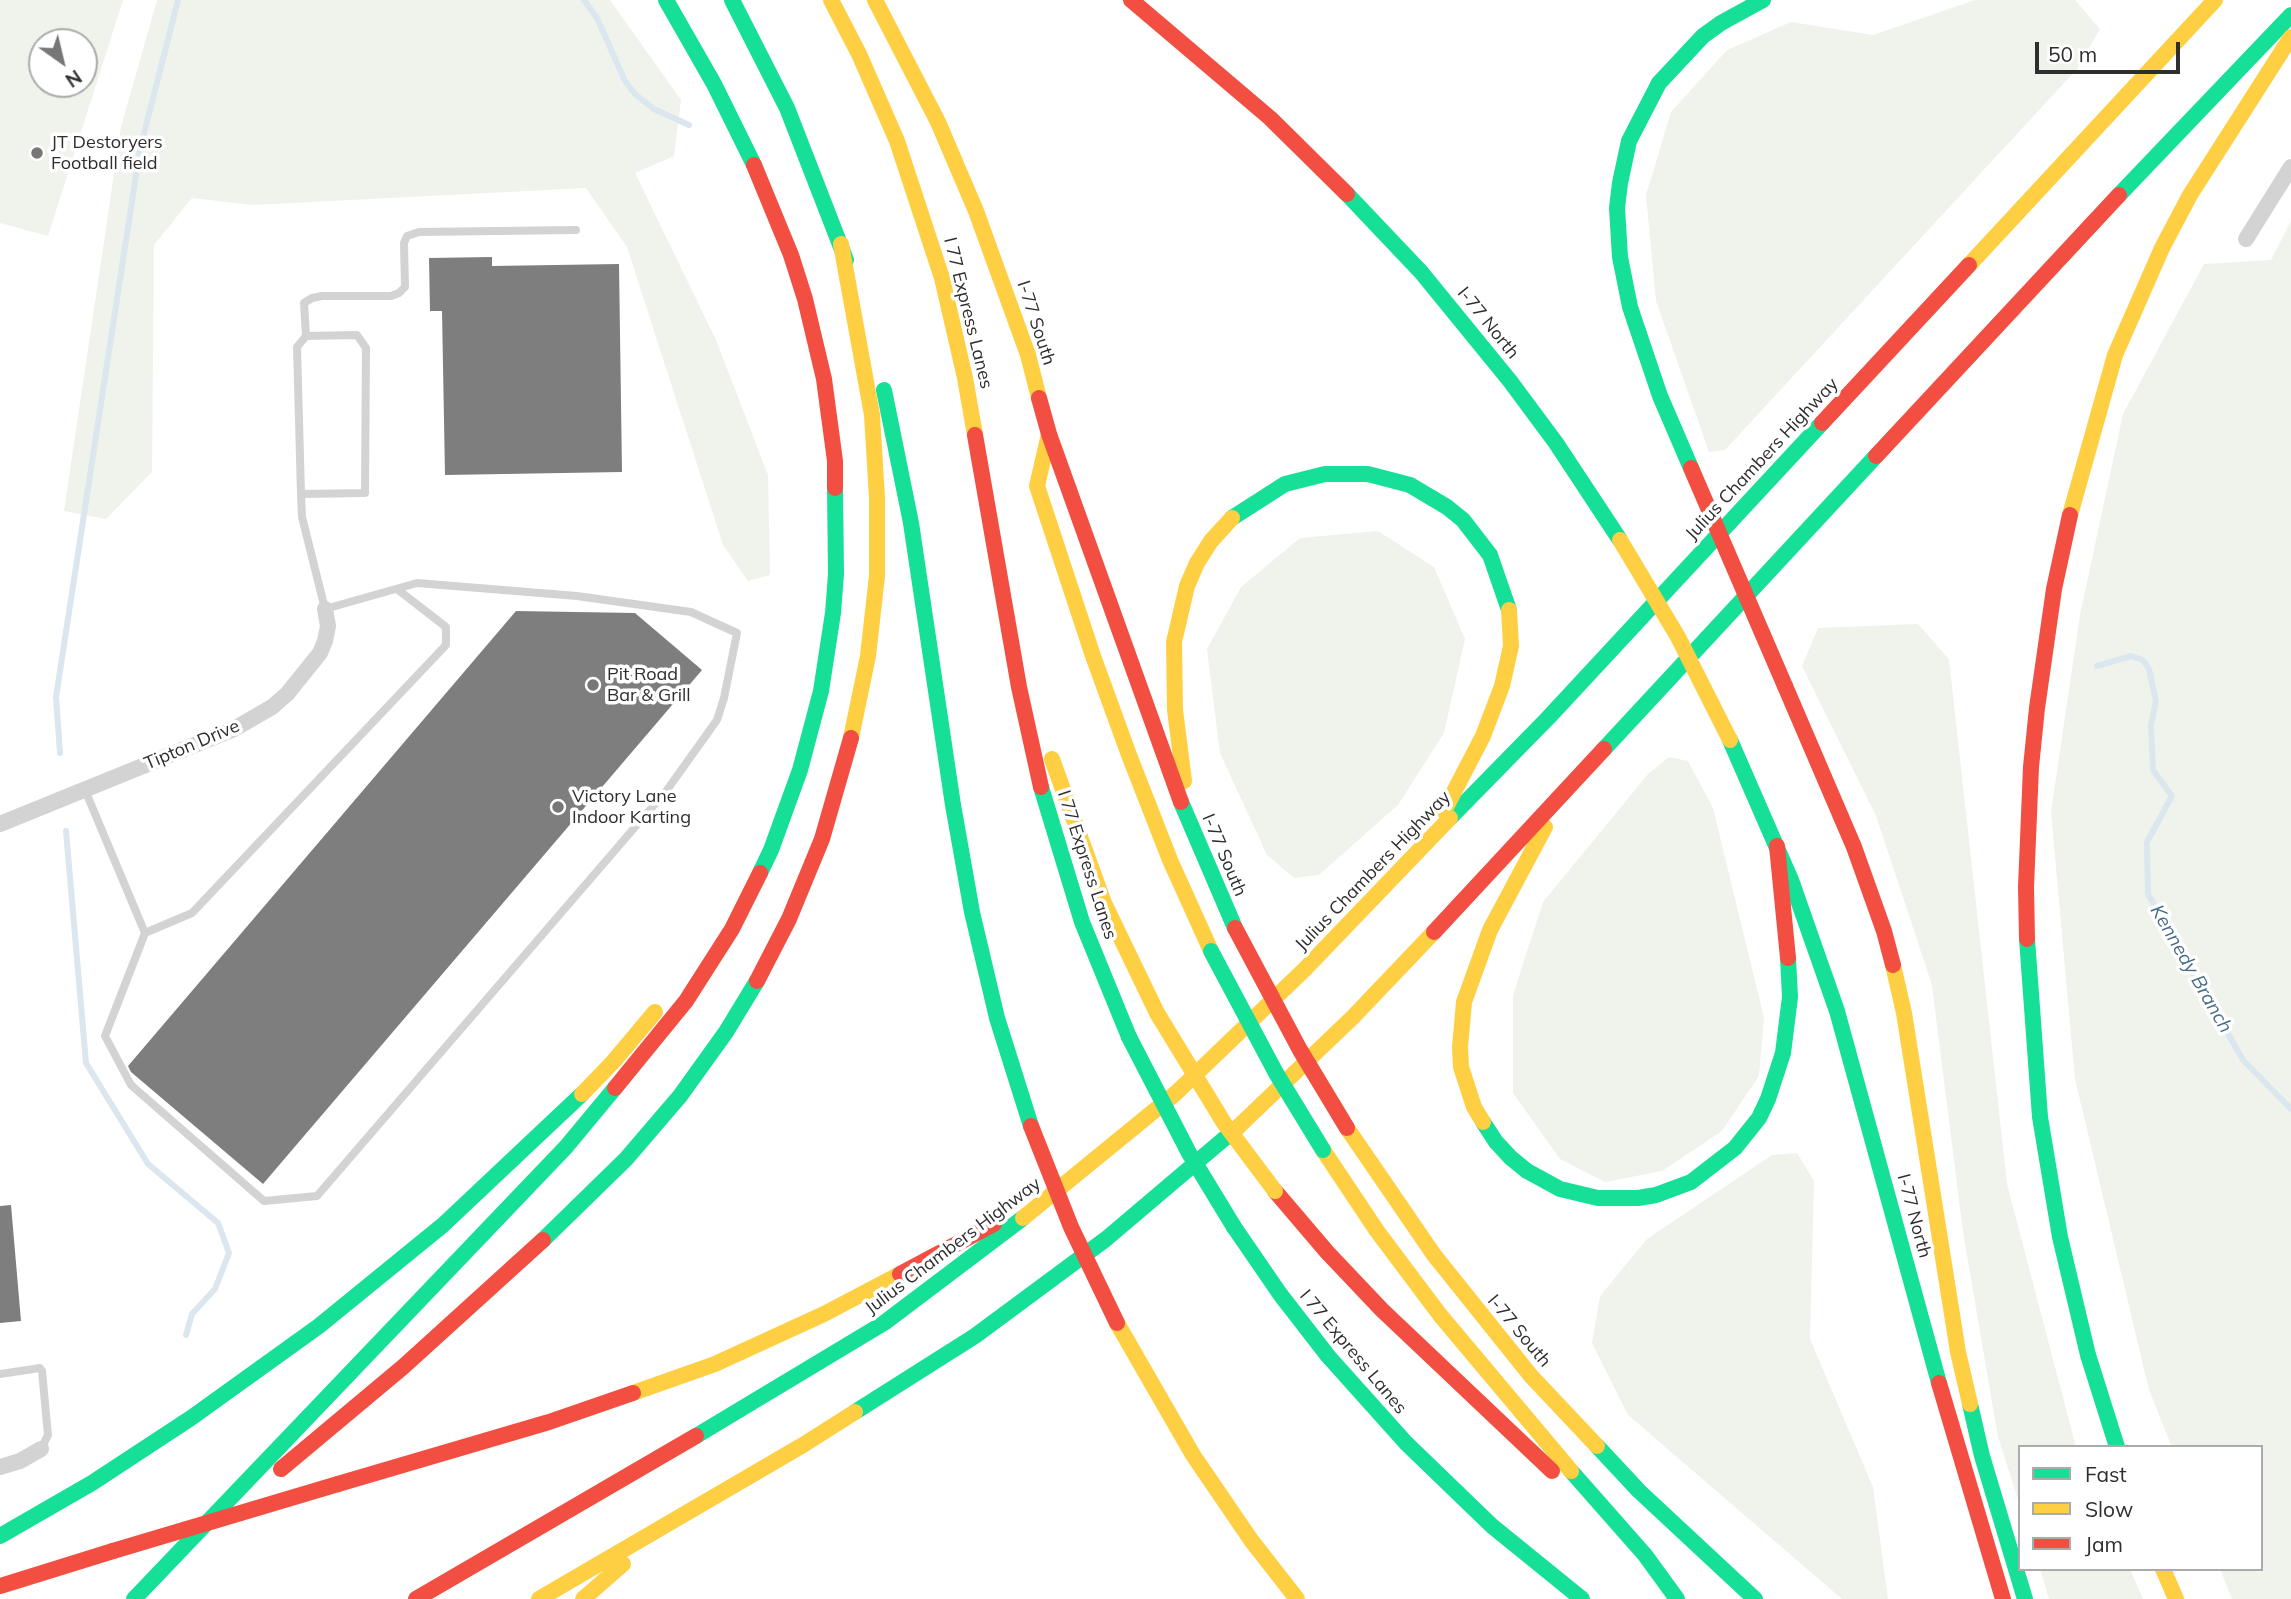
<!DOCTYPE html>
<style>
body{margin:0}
#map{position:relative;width:2291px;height:1599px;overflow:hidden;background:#fff;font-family:Mulish,sans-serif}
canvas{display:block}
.legend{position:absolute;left:2018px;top:1445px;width:245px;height:126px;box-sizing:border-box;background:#fff;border:2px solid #ababab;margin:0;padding:9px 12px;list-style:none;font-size:21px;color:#2e2e2e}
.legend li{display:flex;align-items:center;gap:14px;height:35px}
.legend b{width:35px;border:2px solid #ababab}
.north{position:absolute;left:28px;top:28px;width:70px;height:70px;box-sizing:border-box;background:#fff;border:2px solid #ababab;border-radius:50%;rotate:146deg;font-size:19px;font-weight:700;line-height:28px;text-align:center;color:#2e2e2e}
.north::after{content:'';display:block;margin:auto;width:24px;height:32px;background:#777;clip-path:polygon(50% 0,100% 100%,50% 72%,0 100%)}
.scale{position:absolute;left:2035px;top:42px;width:145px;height:32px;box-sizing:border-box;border:4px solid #2e2e2e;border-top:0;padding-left:9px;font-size:21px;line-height:24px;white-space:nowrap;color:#2e2e2e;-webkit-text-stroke:5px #fff;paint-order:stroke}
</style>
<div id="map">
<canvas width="2291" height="1599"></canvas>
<ul class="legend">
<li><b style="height:9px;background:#16e098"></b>Fast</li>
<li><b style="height:9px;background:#ffcf43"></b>Slow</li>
<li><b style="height:9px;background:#f24e42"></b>Jam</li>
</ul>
<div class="north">N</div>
<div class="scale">50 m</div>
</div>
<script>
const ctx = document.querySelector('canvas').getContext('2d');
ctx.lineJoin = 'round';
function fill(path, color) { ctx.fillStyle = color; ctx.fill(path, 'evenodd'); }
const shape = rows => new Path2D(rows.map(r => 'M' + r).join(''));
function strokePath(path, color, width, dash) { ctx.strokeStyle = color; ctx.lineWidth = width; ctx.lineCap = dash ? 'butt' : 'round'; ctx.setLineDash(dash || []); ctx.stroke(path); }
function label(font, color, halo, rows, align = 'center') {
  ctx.font = font + ' Mulish,sans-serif'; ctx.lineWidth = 7; ctx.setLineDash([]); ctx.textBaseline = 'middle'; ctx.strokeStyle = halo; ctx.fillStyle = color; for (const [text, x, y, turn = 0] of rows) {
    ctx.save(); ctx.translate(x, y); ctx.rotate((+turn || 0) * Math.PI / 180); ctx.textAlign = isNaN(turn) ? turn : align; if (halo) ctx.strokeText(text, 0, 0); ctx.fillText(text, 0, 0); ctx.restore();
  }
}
fill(shape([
 [0,0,123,0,48,236,0,223],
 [42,42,84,42,84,84,42,84],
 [157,0,610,0,681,100,674,156,635,173,716,340,768,475,770,575,748,581,723,545,627,247,586,188,253,205,192,198,154,245,152,472,106,519,64,511,121,127],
 [1975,0,2075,0,2100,29,2077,69,1725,450,1709,452,1656,301,1646,195,1671,112,1727,50,1791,22,1873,35],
 [2291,221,2291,1599,2232,1599,2220,1569,2261,1569,2261,1447,2172,1447,2149,1390,2075,1079,2051,812,2080,615,2123,414,2204,264,2271,260],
 [1378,531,1434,567,1465,639,1444,733,1398,805,1319,875,1294,878,1267,855,1220,753,1207,649,1241,587,1300,538],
 [1918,624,1949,659,2007,1184,2076,1447,2020,1447,2020,1506,1998,1437,1963,1232,1932,985,1876,816,1802,666,1818,628],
 [1669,757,1688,761,1713,808,1764,1018,1759,1076,1722,1131,1662,1171,1605,1182,1560,1159,1513,1093,1513,995,1543,902,1648,774],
 [1797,1153,1814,1181,1810,1339,1873,1487,1888,1599,1842,1599,1628,1415,1592,1343,1600,1296,1647,1239,1772,1155],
 [2040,1569,2130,1569,2143,1599,2049,1599]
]), '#f0f3ec');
strokePath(shape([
 [584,0,597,18,625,81,636,95,654,109,689,125],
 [2097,666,2131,656,2143,660,2149,669,2156,701,2151,725,2153,770,2172,796,2147,842,2148,894,2243,1060,2291,1109],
 [60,753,56,697,140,149,178,0],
 [66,831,86,1063,148,1164,218,1223,229,1253,215,1289,192,1314,186,1335]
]), '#dbe6ee', 6);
fill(shape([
 [492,257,492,266,619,264,622,472,445,475,442,311,430,311,429,258],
 [516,611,635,613,702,670,263,1184,131,1072,128,1066],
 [11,1205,21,1321,0,1323,0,1206]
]), '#7e7e7e');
strokePath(shape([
 [306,336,304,303,312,298,322,296,391,296,399,293,405,287,404,243,407,236,419,232,576,230],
 [85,790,145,933,105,1036,131,1085,264,1201,317,1196,667,790,717,720,724,698,737,633,691,612,577,596,417,583,325,609,302,517,301,494,297,347,306,336,357,335,366,348,365,493,301,494],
 [145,933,192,913,446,645,446,627,397,589],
 [0,1374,40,1368,42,1371,48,1435,41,1449]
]), '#d3d3d3', 8);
strokePath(shape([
 [2246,239,2291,167],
 [0,824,234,729,272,707,287,694,320,653,325,641,328,626,325,609],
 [0,1467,20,1461,41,1449]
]), '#d3d3d3', 16);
strokePath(shape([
 [666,0,714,84,754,165],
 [732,0,787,108,846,260],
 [1347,194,1421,272,1510,381,1556,443,1620,540],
 [2119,195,2291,15],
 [884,390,911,523,953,805,972,912,997,1018,1031,1126],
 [1691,468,1660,396,1630,307,1620,257,1617,208,1620,183,1629,141,1659,83,1703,36,1721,23,1763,0],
 [1232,518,1285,484,1325,474,1368,474,1410,485,1447,507,1463,520,1490,555,1509,610],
 [1730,740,1791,880,1837,1011,1939,1383],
 [1604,749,1876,456],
 [1041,787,1082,922,1129,1037],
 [1181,802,1235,928],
 [1450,818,1548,718,1822,423],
 [760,873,771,850,800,770,821,691,833,613,836,574,835,488],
 [2027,939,2040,1117,2060,1237,2088,1355,2117,1447],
 [1483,1122,1496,1142,1511,1158,1527,1171,1560,1189,1598,1198,1638,1198,1656,1195,1691,1182,1735,1148,1759,1118,1768,1099,1783,1053,1790,997,1788,958],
 [1234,1227,1280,1294,1328,1356,1406,1443,1492,1526,1582,1599],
 [543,1240,626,1159,680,1096,726,1032,757,981],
 [1970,1404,1982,1456,2025,1599],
 [855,1412,975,1336,1106,1239,1238,1127],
 [696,1436,884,1323,1023,1218],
 [1597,1446,1639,1491,1755,1599],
 [1571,1471,1645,1555,1677,1599],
 [0,1536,92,1483,191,1418,319,1326,443,1225,582,1094],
 [134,1599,566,1147,615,1088]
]), '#16e098', 16);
strokePath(shape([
 [831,0,859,54,897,141,942,278,965,378,975,435],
 [875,0,938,122,976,211,1028,355,1039,398],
 [841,244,872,415,877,498,877,576,868,656,851,738],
 [1969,265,2215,0],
 [1049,434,1037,486,1093,656,1129,755,1170,860,1211,951],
 [2070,515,2115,355,2162,248,2190,195,2291,37],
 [1052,759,1104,903,1157,1013],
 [1184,781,1175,710,1174,642,1187,586,1197,563,1211,541,1232,518],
 [1444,811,1483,736,1502,686,1511,646,1509,610],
 [1893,965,1904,1013,1958,1352,1970,1404],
 [582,1094,613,1062,655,1012],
 [1483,1122,1474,1107,1461,1067,1460,1047,1464,1002,1490,930,1545,827],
 [1238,1127,1353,1017,1434,932],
 [1347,1128,1434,1255,1531,1376,1597,1446],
 [1323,1150,1377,1231,1440,1315,1571,1471],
 [1023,1218,1176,1093,1305,969,1450,818],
 [1117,1323,1193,1455,1251,1540,1297,1599],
 [633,1393,715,1364,824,1314,900,1274],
 [2163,1569,2176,1599],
 [539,1599,803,1445,855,1412],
 [583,1599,623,1564]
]), '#ffcf43', 16);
strokePath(shape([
 [1131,0,1270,118,1347,194],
 [754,165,791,255,805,299,824,379,835,461,835,488],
 [1039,398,1049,434,1181,802],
 [1822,423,1969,265],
 [975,435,1019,687,1041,787],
 [1876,456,2119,195],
 [1785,686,1854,847,1884,931,1893,965],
 [1777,846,1788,958],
 [1434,932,1604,749],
 [2027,939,2026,887,2031,767,2037,708,2054,589,2070,515],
 [757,981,789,919,822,839,851,738],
 [615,1088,686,1001,732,929,760,873],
 [1275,1191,1327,1252,1382,1310,1552,1471],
 [900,1274,994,1224],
 [1939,1383,2003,1599],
 [281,1469,403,1367,543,1240],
 [338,1484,549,1422,633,1393],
 [0,1586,113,1551],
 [416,1599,696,1436]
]), '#f24e42', 16);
strokePath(shape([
 [1211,951,1276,1073,1323,1150],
 [1129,1037,1189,1153,1234,1227]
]), '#16e098', 16);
strokePath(shape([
 [1620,540,1678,637,1730,740],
 [1157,1013,1224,1123,1275,1191]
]), '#ffcf43', 16);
strokePath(shape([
 [1691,468,1785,686],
 [1235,928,1300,1050,1347,1128],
 [1031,1126,1071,1227,1117,1323],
 [113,1551,338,1484]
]), '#f24e42', 16);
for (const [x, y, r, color] of [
 [37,153,7,"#777"],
 [593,685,7,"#777"],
 [558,807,7,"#777"]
]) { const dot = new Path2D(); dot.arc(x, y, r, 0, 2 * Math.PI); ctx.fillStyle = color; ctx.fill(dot); strokePath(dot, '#fff', 2.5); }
label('18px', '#2e2e2e', '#fff', [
 ["JT Destoryers",51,143],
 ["Football field",51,164],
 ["Pit Road",607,675],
 ["Bar & Grill",607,696],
 ["Victory Lane",572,797],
 ["Indoor Karting",572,818]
], 'left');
label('18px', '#2e2e2e', '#fff', [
 ["I 77 Express Lanes",968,313,76],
 ["I-77 South",1036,323,72],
 ["I-77 North",1488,323,51],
 ["Julius Chambers Highway",1762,459,-47],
 ["Tipton Drive",192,745,-23],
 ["I-77 South",1224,855,67],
 ["I 77 Express Lanes",1087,865,72],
 ["Julius Chambers Highway",1373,871,-46],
 ["I-77 North",1914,1216,75],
 ["Julius Chambers Highway",953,1246,-37],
 ["I-77 South",1519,1331,50],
 ["I 77 Express Lanes",1353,1352,50]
]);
label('italic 19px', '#456c87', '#fff', [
 ["Kennedy Branch",2191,969,60]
]);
</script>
